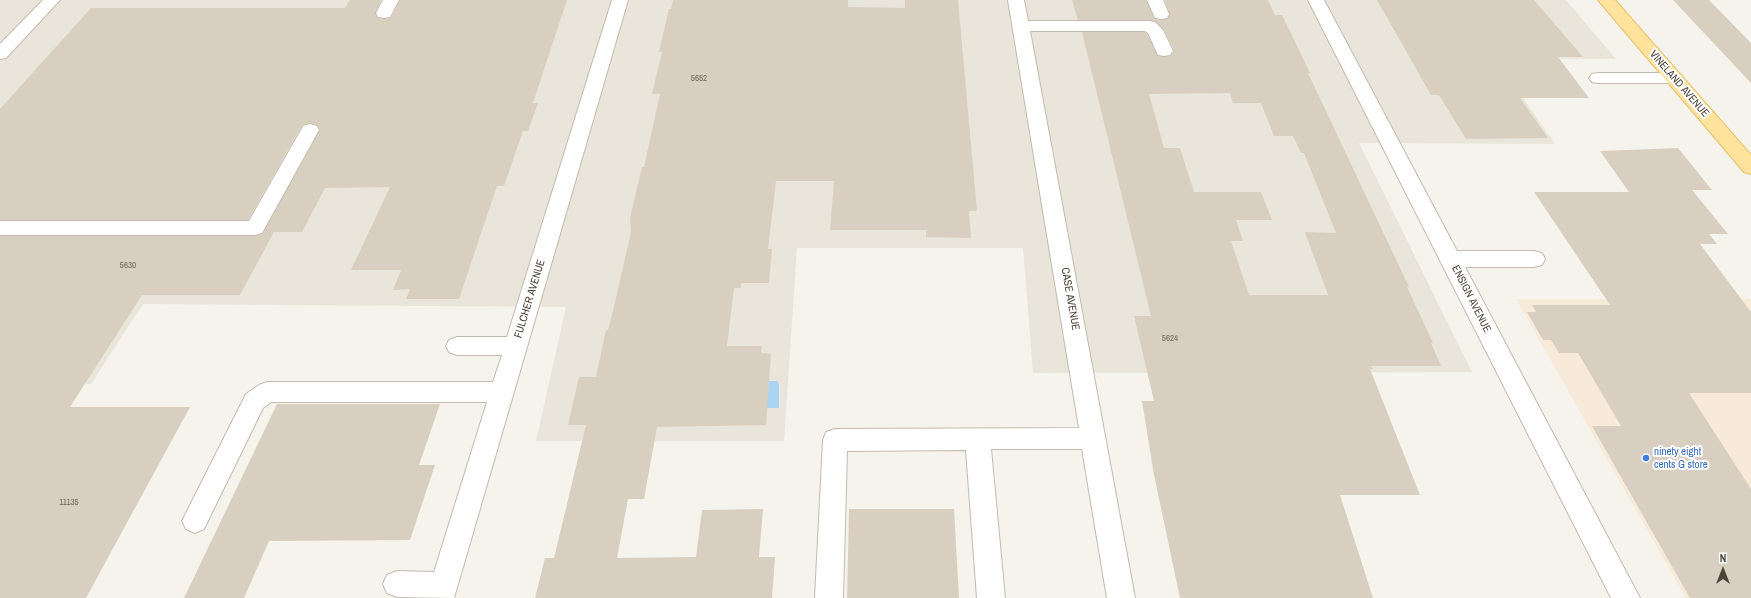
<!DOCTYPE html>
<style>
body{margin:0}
#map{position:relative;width:1751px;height:598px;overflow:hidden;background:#f6f3ec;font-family:"Archivo Narrow",sans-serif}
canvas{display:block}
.north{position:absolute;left:1703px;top:550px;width:40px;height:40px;-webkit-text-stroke:3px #fff;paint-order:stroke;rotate:0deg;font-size:11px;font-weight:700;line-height:16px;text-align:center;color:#4b4439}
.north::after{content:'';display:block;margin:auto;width:14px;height:18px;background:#4b4439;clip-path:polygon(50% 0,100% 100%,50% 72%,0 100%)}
</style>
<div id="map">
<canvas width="1751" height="598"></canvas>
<div class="north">N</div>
</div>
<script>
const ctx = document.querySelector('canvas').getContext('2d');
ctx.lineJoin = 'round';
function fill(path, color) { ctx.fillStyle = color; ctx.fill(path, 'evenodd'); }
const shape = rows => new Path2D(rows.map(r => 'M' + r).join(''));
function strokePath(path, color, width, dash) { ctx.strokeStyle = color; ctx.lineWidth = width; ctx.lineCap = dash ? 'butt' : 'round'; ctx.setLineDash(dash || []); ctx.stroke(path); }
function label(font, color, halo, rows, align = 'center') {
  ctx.font = font + ' "Archivo Narrow",sans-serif'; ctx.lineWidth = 4; ctx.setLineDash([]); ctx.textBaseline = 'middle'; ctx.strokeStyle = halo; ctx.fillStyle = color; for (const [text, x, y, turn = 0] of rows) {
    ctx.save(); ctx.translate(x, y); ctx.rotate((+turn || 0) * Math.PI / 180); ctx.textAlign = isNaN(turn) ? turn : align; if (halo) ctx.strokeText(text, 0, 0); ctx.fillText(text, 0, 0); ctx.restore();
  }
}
fill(shape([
 [0,0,1566,0,1616,59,1495,58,1555,144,1359,143,1472,372,1033,373,1023,248,797,248,784,441,536,441,566,307,143,304,91,384,0,384]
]), '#eae5da');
fill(shape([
 [1516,299,1751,299,1751,598,1686,598]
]), '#f7ead8');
fill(shape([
 [721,381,777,381,779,384,779,408,753,408]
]), '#a9d4f2');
fill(shape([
 [350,0,381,0,375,14,378,18,384,19,391,18,400,0,567,0,533,103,538,103,528,131,523,131,504,186,497,186,459,299,406,299,410,289,393,290,401,270,351,270,390,187,325,188,302,232,274,232,240,295,142,295,70,407,190,407,86,598,0,598,0,236,255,236,262,234,320,129,317,125,310,123,302,125,248,220,0,220,0,109,91,8,345,8],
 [673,0,848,0,848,7,905,8,905,0,958,0,977,211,969,211,971,238,926,237,926,230,830,230,834,181,776,181,768,249,772,249,769,283,741,283,741,288,734,288,727,346,762,346,761,353,771,354,766,425,657,427,644,499,628,499,617,558,696,557,702,510,763,509,759,557,775,557,772,598,535,598,545,558,554,558,586,425,568,425,579,377,596,377,606,330,608,330,613,311,631,232,630,218,642,167,644,167,660,94,652,94,662,52,659,52,669,9,671,9],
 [1072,0,1146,0,1154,19,1161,20,1167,19,1170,15,1165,0,1268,0,1275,15,1282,15,1310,73,1308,73,1409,287,1407,287,1433,343,1431,343,1441,366,1371,366,1373,369,1370,369,1420,495,1340,495,1373,598,1180,598,1154,475,1142,401,1154,401,1134,316,1151,316,1082,32,1145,32,1147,34,1158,56,1170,56,1174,50,1164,29,1155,21,1078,20],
 [1230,93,1233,103,1261,103,1274,136,1293,136,1301,153,1304,153,1336,233,1305,232,1328,295,1249,295,1231,241,1243,241,1236,220,1272,220,1261,192,1194,192,1180,148,1164,148,1149,94],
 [1377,0,1534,0,1583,57,1558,57,1589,98,1520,98,1548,138,1466,139,1439,95,1431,95],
 [1673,0,1709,0,1751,43,1751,83],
 [1678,148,1712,190,1692,190,1728,234,1709,234,1717,244,1700,244,1751,312,1751,393,1689,393,1751,489,1751,598,1690,598,1592,426,1621,426,1578,353,1559,353,1551,340,1543,340,1527,312,1536,312,1532,305,1610,305,1534,192,1629,192,1600,151],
 [277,404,440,404,419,465,435,465,410,540,269,541,244,598,184,598],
 [849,509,954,509,959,598,847,598]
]), '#d8cfc1');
const minor = shape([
 [43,0,60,0,6,58,0,59,0,44,43,0],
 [383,0,399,0,390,17,384,18,378,17,376,13,383,0],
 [612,0,628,0,454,598,397,597,387,593,383,584,387,575,397,571,434,572,487,402,271,402,263,408,204,529,195,533,186,529,182,521,246,394,259,385,267,382,493,382,502,355,457,355,449,352,446,346,449,340,457,337,507,337,612,0],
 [1008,0,1024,0,1028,21,1149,21,1155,22,1163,30,1173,51,1170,55,1164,56,1158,55,1148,33,1145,31,1030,31,1135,598,1107,598,1082,449,991,449,1005,598,977,598,966,450,847,451,843,598,815,598,823,440,826,432,835,429,1079,428,1008,0],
 [1147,0,1163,0,1169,14,1167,18,1161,19,1155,18,1147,0],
 [1308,0,1324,0,1457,251,1534,251,1542,253,1545,259,1542,265,1534,267,1465,267,1640,598,1611,598,1308,0],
 [1598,73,1674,73,1680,74,1683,78,1680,82,1674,83,1598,83,1592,82,1589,78,1592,74,1598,73],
 [310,124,317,126,319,130,262,233,255,235,0,235,0,221,249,221,301,130,303,126,310,124]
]);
const major = shape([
 [1598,0,1615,0,1751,155,1751,174,1744,172,1598,0]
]);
strokePath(minor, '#c2bbae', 2);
strokePath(major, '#e6c16a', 2);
fill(minor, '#fff');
fill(major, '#ffe39c');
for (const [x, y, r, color] of [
 [1646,458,4,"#3f7fe0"]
]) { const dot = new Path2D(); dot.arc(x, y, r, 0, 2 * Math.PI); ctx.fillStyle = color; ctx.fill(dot); strokePath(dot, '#fff', 1.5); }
label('9px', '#6e675b', null, [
 ["5652",699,79],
 ["5630",128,266],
 ["5624",1170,339],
 ["11135",69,503]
]);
label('11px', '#4b4439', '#fff', [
 ["VINELAND AVENUE",1679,84,49],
 ["FULCHER AVENUE",530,299,-73],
 ["CASE AVENUE",1070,299,80],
 ["ENSIGN AVENUE",1471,299,63]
]);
label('11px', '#366cbe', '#fff', [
 ["ninety eight",1654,452],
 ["cents G store",1654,465]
], 'left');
</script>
